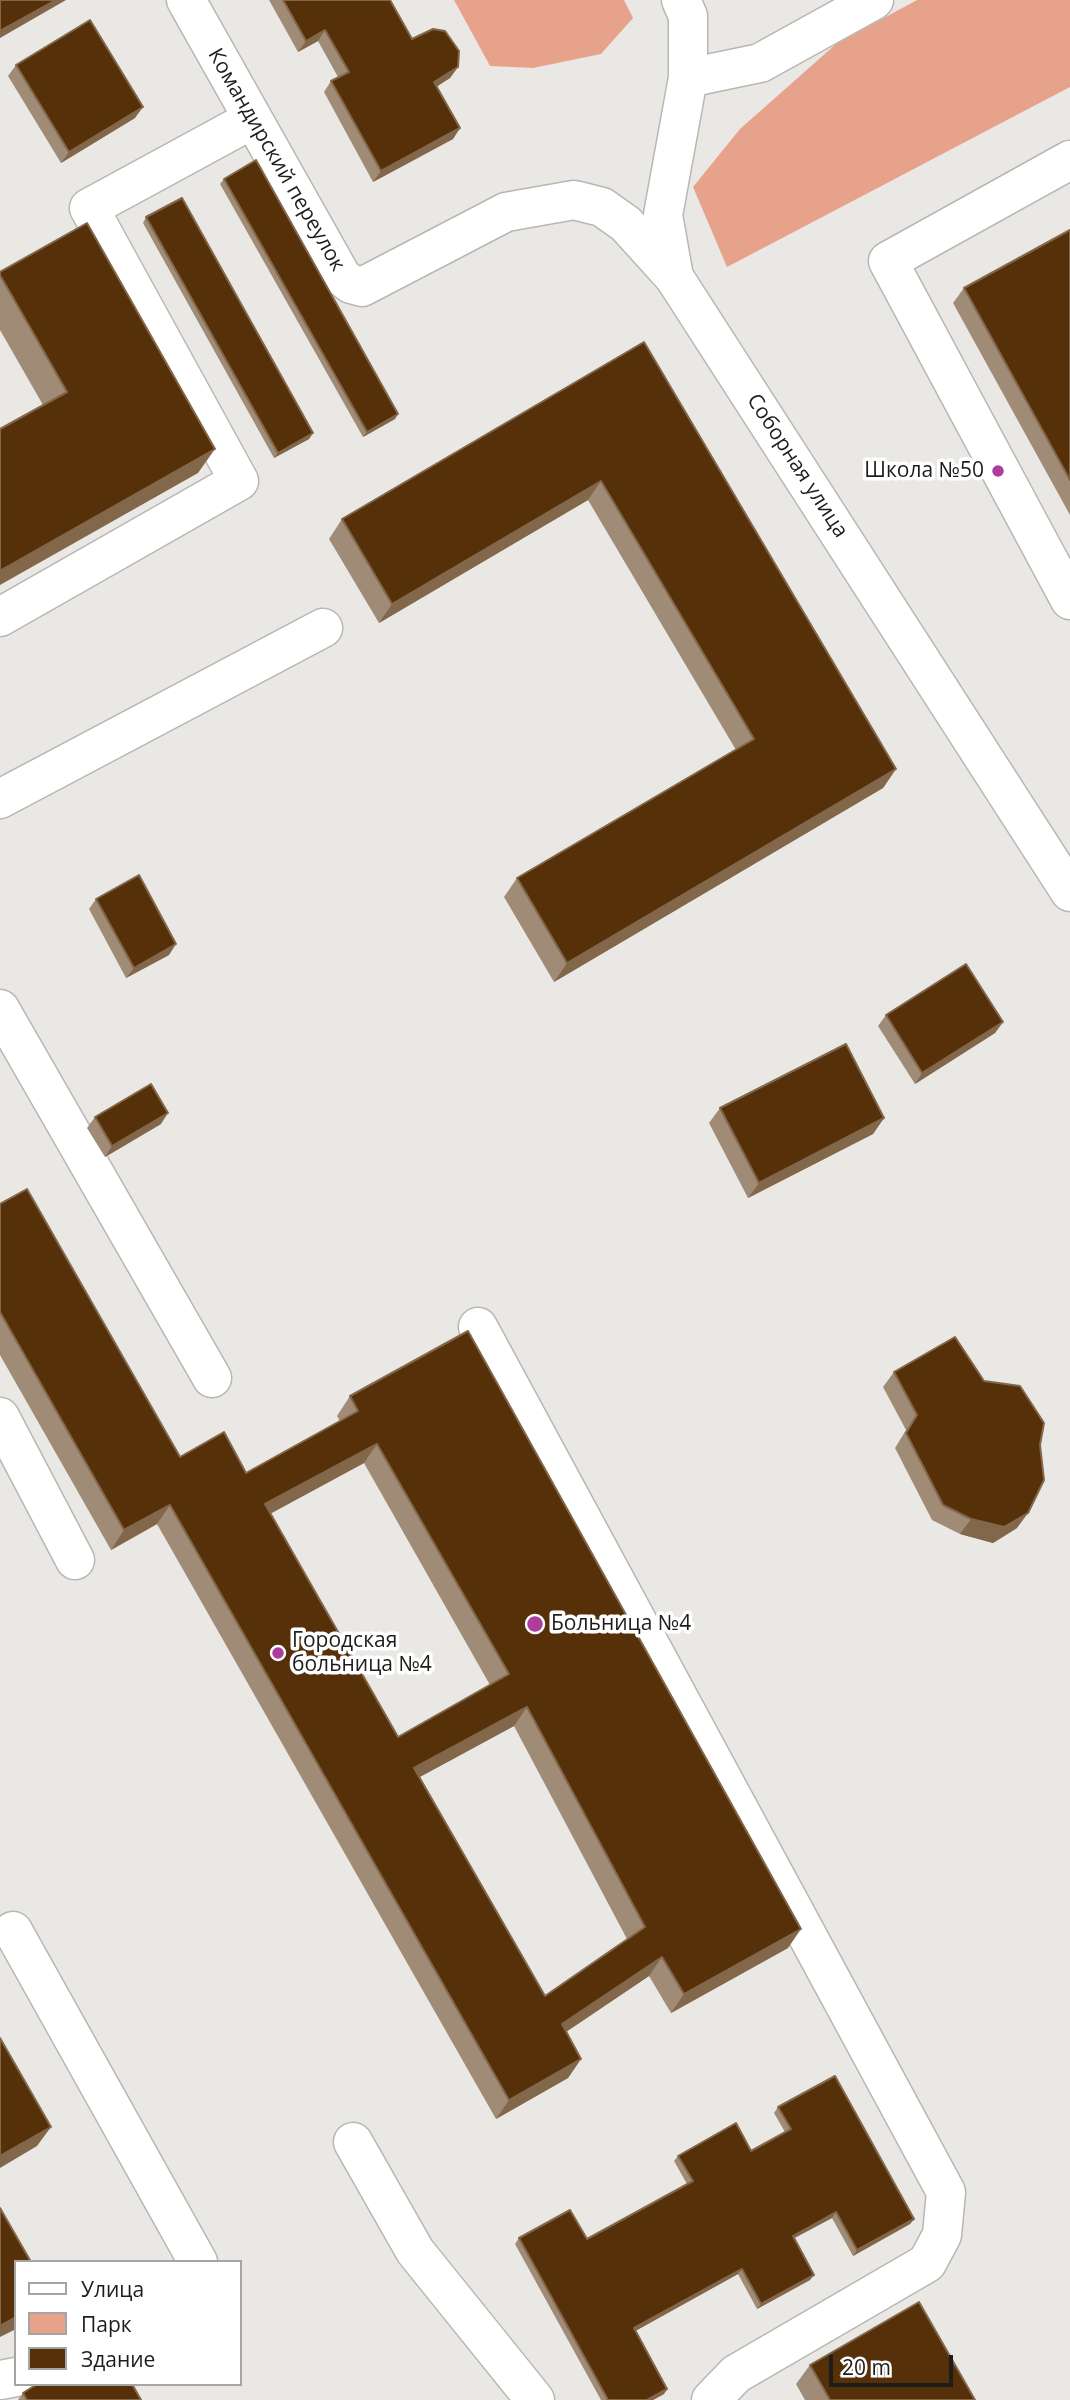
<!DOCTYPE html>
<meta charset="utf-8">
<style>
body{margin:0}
#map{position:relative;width:1070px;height:2400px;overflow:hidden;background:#eae8e4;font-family:"Open Sans",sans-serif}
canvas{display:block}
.legend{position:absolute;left:14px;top:2260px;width:228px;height:126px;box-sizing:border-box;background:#fff;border:2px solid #a5a5a4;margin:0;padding:9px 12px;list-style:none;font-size:21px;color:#1e1d1b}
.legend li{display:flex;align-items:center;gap:14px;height:35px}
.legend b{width:35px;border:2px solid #a5a5a4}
.scale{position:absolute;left:829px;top:2355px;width:124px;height:32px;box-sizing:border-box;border:4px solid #1e1d1b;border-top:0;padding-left:9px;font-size:21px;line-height:24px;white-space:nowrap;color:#1e1d1b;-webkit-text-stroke:5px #fff;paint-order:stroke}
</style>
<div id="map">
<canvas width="1070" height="2400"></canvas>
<ul class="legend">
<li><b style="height:9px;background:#fff"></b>Улица</li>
<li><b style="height:19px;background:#e7a28c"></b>Парк</li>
<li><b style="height:19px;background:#563009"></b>Здание</li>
</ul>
<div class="scale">20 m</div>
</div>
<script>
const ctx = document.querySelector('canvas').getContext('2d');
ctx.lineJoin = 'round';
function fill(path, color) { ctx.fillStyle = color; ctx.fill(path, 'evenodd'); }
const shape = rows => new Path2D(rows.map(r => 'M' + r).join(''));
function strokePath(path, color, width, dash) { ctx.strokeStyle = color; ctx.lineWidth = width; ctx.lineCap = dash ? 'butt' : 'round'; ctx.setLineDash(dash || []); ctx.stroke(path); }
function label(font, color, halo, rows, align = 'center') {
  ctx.font = font + ' "Open Sans",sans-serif'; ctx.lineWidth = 7; ctx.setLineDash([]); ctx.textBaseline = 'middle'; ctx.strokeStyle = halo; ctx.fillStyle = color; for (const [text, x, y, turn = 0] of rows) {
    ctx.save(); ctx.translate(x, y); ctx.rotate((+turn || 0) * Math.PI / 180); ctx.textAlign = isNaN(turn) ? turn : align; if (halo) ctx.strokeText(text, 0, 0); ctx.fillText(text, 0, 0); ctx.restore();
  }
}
fill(shape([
 [454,0,624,0,633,18,601,54,533,68,490,66],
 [917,0,1070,0,1070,87,727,267,693,187,740,129,836,44]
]), '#e7a28c');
const minor = shape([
 [186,0,342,277,351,284,362,287,506,212,574,200,602,207,626,224,674,277],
 [681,0,688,16,688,78,663,215,674,277,1070,892],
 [688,78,760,63,874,0],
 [1070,160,888,261,1070,600],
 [0,617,239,481,89,208,251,120],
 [0,799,323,628],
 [0,1009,212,1378],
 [478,1327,946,2192,942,2235,927,2263,736,2374,711,2400],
 [0,1417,75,1560],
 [13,1931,198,2262],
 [353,2142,415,2251,535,2400],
 [0,2380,16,2377]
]);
strokePath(minor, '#b9b7b3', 41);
strokePath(minor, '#fff', 38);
fill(shape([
 [269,0,390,0,412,39,458,67,450,78,437,86,460,128,453,139,373,182,324,92,331,81,338,77,318,41,298,52],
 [16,65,135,118,61,163,8,76],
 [224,179,395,419,363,437,220,184],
 [146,217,313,433,309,439,274,458,143,223],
 [1070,230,1070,515,953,303,964,288],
 [0,272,198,473,43,405,0,330],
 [644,342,896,769,883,788,554,982,504,897,517,878,736,750,588,500,379,623,329,539,342,519],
 [96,899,169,955,126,978,89,909],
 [886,1015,1003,1022,995,1033,915,1084,878,1026],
 [720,1108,884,1118,873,1134,748,1198,709,1123],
 [95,1117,161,1124,105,1157,87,1128],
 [0,1204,180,1457,246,1473,340,1421,337,1416,350,1396,788,1948,671,2013,649,1976,566,2032,581,2059,568,2078,496,2119,157,1524,111,1550,0,1355],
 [364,1463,490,1685,398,1737,270,1514],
 [514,1726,627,1939,545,1996,420,1777],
 [894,1372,1017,1528,993,1543,960,1534,932,1520,895,1448,906,1430,883,1387],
 [778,2107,914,2219,910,2224,853,2256,832,2218,794,2238,810,2280,757,2309,738,2274,635,2331,667,2389,664,2394,653,2400,601,2400,515,2244,519,2238,587,2239,687,2184,674,2161,678,2156,751,2151,785,2132,774,2113],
 [810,2365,975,2400,805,2400,796,2384],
 [23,2393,141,2400,18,2400]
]), '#a08c76');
fill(shape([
 [56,0,66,0,0,38,0,31],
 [325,30,318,41,298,52,306,41],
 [458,67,450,78,427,93,434,82],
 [143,107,135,118,61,163,69,152],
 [460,128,453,139,373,182,381,171],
 [398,414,395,419,363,437,367,432],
 [313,433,309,439,274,458,278,453],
 [215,449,198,473,0,585,0,571],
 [601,481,588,500,379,623,392,604],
 [896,769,883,788,554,982,567,963],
 [176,944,169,955,126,978,134,968],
 [1003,1022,995,1033,915,1084,922,1073],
 [168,1113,161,1124,105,1157,112,1146],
 [884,1118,873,1134,748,1198,759,1183],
 [377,1444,364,1463,251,1524,265,1504],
 [170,1505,157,1524,111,1550,124,1530],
 [1028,1513,1017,1528,993,1543,960,1534,971,1519],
 [527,1707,514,1726,401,1787,414,1768],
 [801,1929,788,1948,671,2013,684,1994],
 [662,1957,649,1976,548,2044,562,2024],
 [581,2059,568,2078,496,2119,509,2100],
 [51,2127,37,2146,0,2168,0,2156],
 [836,2212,832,2218,789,2241,793,2236],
 [914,2219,910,2224,853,2256,857,2250],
 [742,2269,738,2274,630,2334,634,2328],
 [814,2275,810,2280,757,2309,761,2304],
 [16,2317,16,2329,0,2337,0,2326],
 [667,2389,664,2394,653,2400,647,2400]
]), '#82674b');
const building = shape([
 [0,0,56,0,0,31,0,0],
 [283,0,390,0,412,39,433,29,445,31,459,51,458,67,434,82,460,128,381,171,331,81,349,72,325,30,306,41,283,0],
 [90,20,143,107,69,152,16,65,90,20],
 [256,160,398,414,367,432,224,179,256,160],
 [182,198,313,433,278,453,146,217,182,198],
 [87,223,215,449,0,571,0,429,67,392,0,275,0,272,87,223],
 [1070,230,1070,480,964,288,1070,230],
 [644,342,896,769,567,963,517,878,754,739,601,481,392,604,342,519,644,342],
 [139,875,176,944,134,968,96,899,139,875],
 [966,964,1003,1022,922,1073,886,1015,966,964],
 [846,1044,884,1118,759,1183,720,1108,846,1044],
 [151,1084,168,1113,112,1146,95,1117,151,1084],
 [27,1189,180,1457,224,1432,246,1473,358,1411,350,1396,468,1331,801,1929,684,1994,662,1957,562,2024,581,2059,509,2100,170,1505,124,1530,0,1312,0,1204,27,1189],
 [377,1444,509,1674,398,1737,265,1504,377,1444],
 [527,1707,645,1927,545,1996,414,1768,527,1707],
 [955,1337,984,1381,1020,1386,1044,1423,1040,1445,1044,1480,1028,1513,1004,1527,971,1519,943,1505,906,1433,917,1415,894,1372,955,1337],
 [0,2038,51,2127,0,2156,0,2038],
 [835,2076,914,2219,857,2250,836,2212,793,2236,814,2275,761,2304,742,2269,634,2328,667,2389,647,2400,608,2400,519,2238,570,2210,587,2239,693,2181,678,2156,736,2123,751,2151,791,2129,778,2107,835,2076],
 [0,2208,31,2262,16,2262,16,2317,0,2326,0,2208],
 [919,2302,975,2400,830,2400,810,2365,919,2302],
 [37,2384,132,2384,141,2400,27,2400,23,2393,37,2384]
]);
fill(building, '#563009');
strokePath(building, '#82674b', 2);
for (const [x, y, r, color] of [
 [998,471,7,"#ab3d9c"],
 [535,1624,9,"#ab3d9c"],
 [278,1653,7,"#ab3d9c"]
]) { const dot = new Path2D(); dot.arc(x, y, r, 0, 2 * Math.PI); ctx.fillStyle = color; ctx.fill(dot); strokePath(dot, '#fff', 2.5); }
label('21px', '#1e1d1b', '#fff', [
 ["Командирский переулок",276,160,60],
 ["Соборная улица",797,466,57]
]);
label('21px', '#1e1d1b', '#fff', [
 ["Школа №50",984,471,"right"],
 ["Больница №4",551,1624],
 ["Городская",292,1641],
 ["больница №4",292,1665]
], 'left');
</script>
